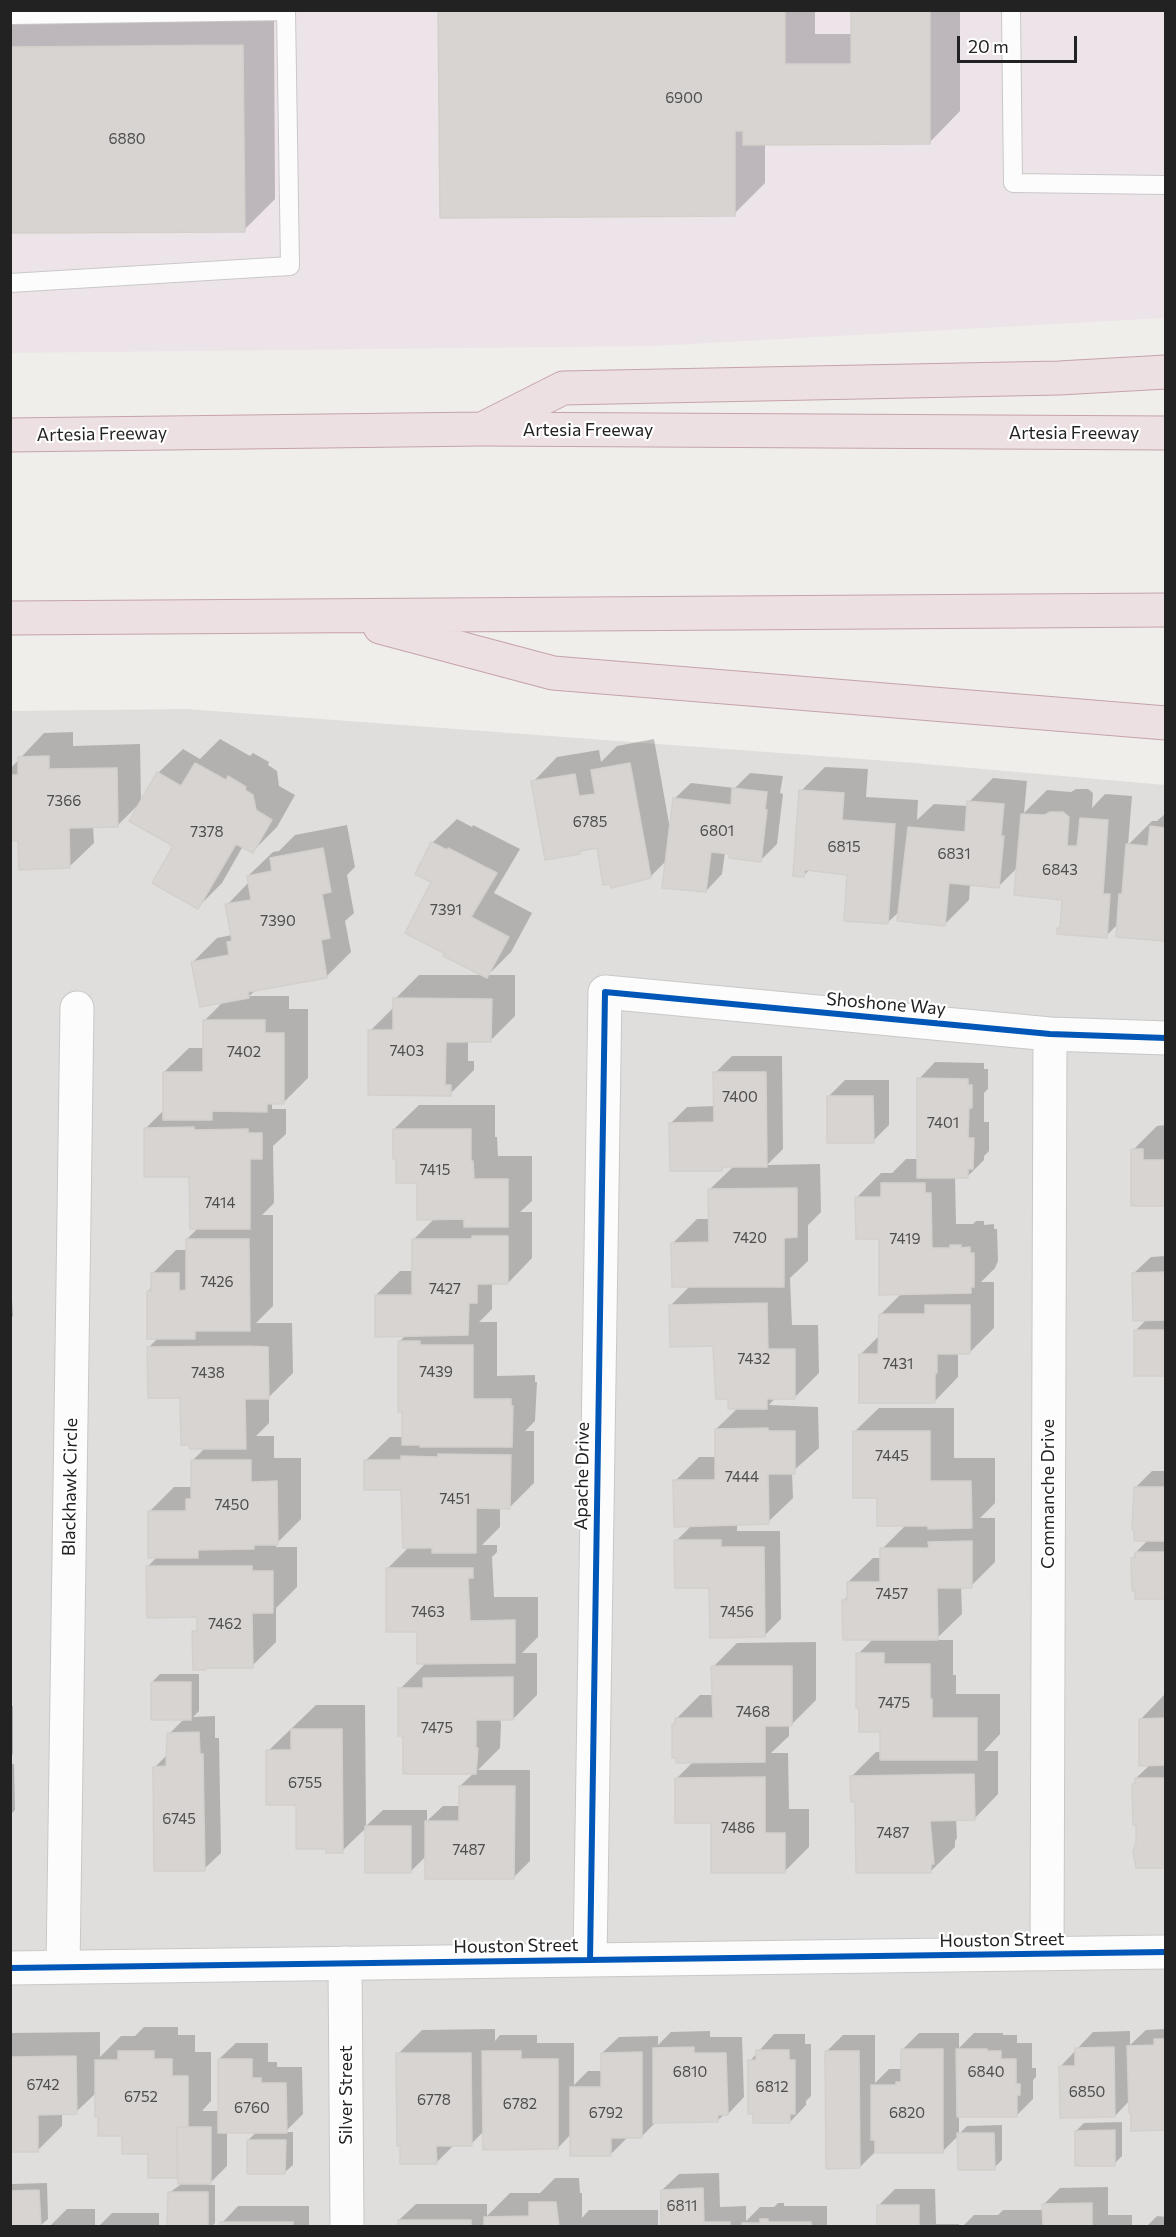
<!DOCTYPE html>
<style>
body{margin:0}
#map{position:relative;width:1176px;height:2237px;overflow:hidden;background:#f0eeeb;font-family:Commissioner,sans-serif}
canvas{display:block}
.frame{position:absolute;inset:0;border:12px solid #222;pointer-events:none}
.scale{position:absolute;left:957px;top:36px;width:120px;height:27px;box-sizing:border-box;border:3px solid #222;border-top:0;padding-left:8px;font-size:18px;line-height:21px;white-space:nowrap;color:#222;-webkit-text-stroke:4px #fff;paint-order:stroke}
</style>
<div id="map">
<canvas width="1176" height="2237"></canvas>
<div class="frame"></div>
<div class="scale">20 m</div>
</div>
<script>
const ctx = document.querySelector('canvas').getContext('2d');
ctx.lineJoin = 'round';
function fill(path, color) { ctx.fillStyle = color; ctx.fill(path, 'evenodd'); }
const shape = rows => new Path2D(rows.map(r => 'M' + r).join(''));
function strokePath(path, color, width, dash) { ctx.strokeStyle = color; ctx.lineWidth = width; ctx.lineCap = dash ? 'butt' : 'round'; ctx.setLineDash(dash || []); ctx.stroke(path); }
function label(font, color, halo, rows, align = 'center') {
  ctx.font = font + ' Commissioner,sans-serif'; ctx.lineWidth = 4.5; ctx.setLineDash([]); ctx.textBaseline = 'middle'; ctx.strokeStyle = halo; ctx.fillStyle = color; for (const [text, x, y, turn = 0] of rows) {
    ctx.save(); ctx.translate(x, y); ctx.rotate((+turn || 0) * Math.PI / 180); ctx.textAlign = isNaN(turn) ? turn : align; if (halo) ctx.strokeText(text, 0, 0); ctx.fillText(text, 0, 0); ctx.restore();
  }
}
fill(shape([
 [186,709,915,763,1165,785,1165,2226,11,2226,10,711]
]), '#dfdedc');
fill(shape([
 [10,11,1165,11,1165,318,655,346,11,353]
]), '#ede4e9');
fill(shape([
 [440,10,815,10,815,34,852,34,852,10,960,10,960,111,930,142,765,143,765,183,734,214],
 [274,15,275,199,244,230,10,232,10,17],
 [73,732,73,746,140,744,141,802,117,826,93,826,94,843,69,867,20,840,10,840,10,769,44,733],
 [220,739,250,756,253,753,269,762,268,765,277,771,279,786,295,795,277,827,253,851,243,846,222,883,198,907,175,845,132,821,158,773,183,749,200,759],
 [654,739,670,829,674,799,691,783,735,788,750,773,783,776,780,793,783,794,777,844,761,860,725,852,722,874,706,891,667,860,650,877,598,847,583,849,579,852,533,782,557,757,599,750,601,762,617,746],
 [825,767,868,769,866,797,918,800,917,820,934,804,968,806,969,802,993,778,1027,781,1024,813,1047,790,1071,792,1076,789,1088,789,1093,793,1092,808,1105,794,1132,796,1128,845,1152,821,1157,821,1166,813,1166,826,1163,829,1166,829,1166,938,1164,939,1118,924,1106,936,1059,928,1062,925,1064,899,1018,867,999,886,970,884,969,900,945,924,900,911,887,923,848,874,810,869,803,876,801,791],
 [457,819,472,827,473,825,520,849,494,893,532,913,511,952,488,975,515,975,515,1016,491,1040,468,1040,468,1061,474,1061,474,1070,450,1094,370,1031,395,1006,395,999,419,975,484,975,433,882,432,843],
 [347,825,355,867,347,875,354,913,345,921,351,952,327,976,257,989,249,996,289,996,289,1009,308,1009,308,1078,283,1103,272,1104,272,1109,286,1109,286,1134,273,1146,274,1203,262,1215,273,1215,273,1306,256,1323,292,1323,293,1373,269,1397,269,1423,256,1436,274,1436,274,1458,301,1458,301,1519,276,1544,276,1547,297,1547,297,1587,276,1608,276,1642,252,1666,194,1632,199,1627,199,1615,148,1566,157,1557,149,1512,174,1487,192,1487,192,1461,206,1447,181,1396,148,1348,158,1338,148,1291,152,1287,152,1274,176,1250,187,1250,187,1239,199,1227,190,1175,145,1129,164,1110,164,1072,189,1048,205,1048,205,1020,224,1001,193,962,217,938,232,935,227,905,249,882,248,876,273,852,279,851,295,835],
 [732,1056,782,1056,783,1149,767,1165,820,1164,821,1212,808,1225,808,1261,790,1278,792,1325,818,1325,819,1373,795,1397,776,1397,769,1405,818,1407,819,1448,792,1472,793,1498,768,1522,737,1523,737,1531,780,1531,781,1619,765,1635,711,1586,676,1541,692,1525,675,1481,699,1457,716,1457,716,1429,738,1408,729,1398,715,1344,671,1305,690,1286,673,1243,697,1219,710,1219,710,1189,734,1166,725,1166,722,1169,671,1123,687,1107,715,1106,715,1073],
 [935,1062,984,1063,984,1069,988,1069,988,1089,984,1093,984,1122,989,1122,989,1151,984,1156,984,1160,967,1177,955,1177,956,1224,973,1224,976,1221,984,1221,984,1225,994,1224,994,1229,997,1229,998,1261,995,1268,981,1282,994,1282,994,1328,970,1352,958,1352,958,1377,934,1402,860,1355,880,1335,880,1315,902,1293,880,1237,857,1197,881,1173,892,1173,906,1159,918,1159,919,1079],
 [845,1080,889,1080,889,1125,873,1141,828,1097],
 [419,1105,495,1105,495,1137,497,1137,498,1156,532,1156,532,1201,520,1212,532,1212,532,1258,508,1283,495,1283,492,1285,492,1309,479,1322,497,1322,497,1376,535,1375,535,1382,537,1382,535,1421,525,1431,534,1431,534,1483,509,1508,500,1507,500,1527,482,1545,497,1545,497,1552,492,1557,494,1597,538,1597,538,1637,522,1653,537,1653,537,1695,513,1719,500,1719,501,1724,500,1748,478,1770,530,1770,530,1861,513,1878,426,1856,411,1871,366,1828,342,1851,327,1848,298,1804,268,1751,316,1705,365,1705,366,1826,383,1810,427,1810,427,1821,443,1806,460,1806,460,1786,475,1772,404,1734,400,1689,427,1662,418,1630,387,1569,410,1546,402,1489,365,1461,390,1437,404,1437,399,1342,407,1334,376,1295,400,1271,414,1271,414,1239,435,1218,394,1129],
 [1166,1125,1166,1204,1133,1150,1157,1126],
 [1166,1256,1166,1374,1135,1331,1147,1319,1134,1273,1151,1257],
 [10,1268,13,1316,10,1318],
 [879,1408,954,1408,954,1458,995,1458,995,1503,980,1518,995,1518,995,1562,971,1586,961,1586,962,1614,935,1640,953,1640,953,1675,956,1675,956,1694,1000,1694,1000,1734,984,1751,998,1751,998,1794,974,1819,956,1819,957,1838,955,1841,955,1847,931,1871,857,1801,852,1776,876,1752,881,1752,881,1731,858,1654,873,1639,844,1600,848,1596,848,1582,873,1558,882,1558,882,1549,906,1525,878,1497,854,1432],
 [1152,1471,1166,1471,1166,1598,1133,1559,1136,1552,1149,1539,1135,1488],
 [11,1545,11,1591,10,1592,10,1545],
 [816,1642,816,1700,792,1724,789,1724,789,1736,771,1753,788,1753,789,1809,809,1809,809,1847,785,1871,713,1821,677,1778,694,1761,673,1725,676,1719,700,1695,714,1695,713,1667,737,1643],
 [160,1674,199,1674,199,1711,193,1717,215,1716,215,1738,219,1738,221,1853,204,1869,155,1767,168,1754,169,1734,184,1719,152,1682],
 [1164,1695,1166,1695,1166,1866,1137,1844,1134,1784,1136,1778,1151,1764,1140,1720],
 [10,1706,13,1706,13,1754,10,1757],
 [10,1764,14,1764,15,1810,10,1815],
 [144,2027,178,2027,178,2035,195,2035,195,2052,211,2052,211,2101,202,2111,219,2111,219,2059,236,2043,268,2043,268,2062,277,2062,277,2067,302,2067,303,2114,285,2132,293,2132,293,2165,284,2173,248,2140,258,2131,227,2131,227,2166,208,2185,215,2185,215,2223,212,2226,169,2226,169,2193,180,2185,180,2173,176,2177,149,2152,124,2135,97,2092,76,2112,62,2113,62,2126,38,2150,10,2150,10,2033,100,2032,100,2057,121,2036,135,2036],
 [495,2029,495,2041,500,2035,537,2035,537,2043,574,2043,574,2085,588,2071,602,2071,602,2053,619,2037,658,2036,658,2045,671,2032,710,2031,710,2037,742,2037,744,2097,728,2114,725,2114,718,2120,657,2121,642,2136,627,2138,611,2154,571,2134,558,2148,484,2131,471,2144,455,2144,436,2163,398,2054,422,2030],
 [1165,2029,1166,2129,1130,2100,1115,2116,1060,2067,1093,2032,1130,2031,1130,2045,1146,2030],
 [919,2033,959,2033,959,2048,974,2033,1003,2033,1003,2035,1017,2035,1017,2043,1032,2043,1032,2068,1036,2068,1036,2077,1033,2080,1033,2099,1016,2116,959,2116,959,2134,967,2126,1002,2125,1002,2160,994,2168,959,2135,942,2152,875,2152,860,2167,827,2051,843,2035,875,2035,875,2083,889,2069,903,2069,903,2049],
 [774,2034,805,2034,805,2044,811,2044,811,2096,806,2101,806,2105,790,2122,750,2061],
 [1122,2122,1122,2156,1114,2164,1076,2131,1084,2123],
 [719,2173,720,2207,746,2206,746,2221,760,2207,774,2207,778,2203,784,2203,784,2206,827,2206,827,2226,663,2226,662,2190,679,2174],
 [555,2178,579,2178,580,2193,582,2193,582,2218,589,2210,658,2210,658,2226,399,2226,399,2220,416,2204,487,2204,487,2216,510,2193,540,2193],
 [47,2183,48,2219,40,2226,10,2226,10,2186,12,2184],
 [1108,2187,1108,2215,1132,2215,1132,2226,963,2226,974,2215,998,2215,1003,2210,1044,2210,1044,2204,1060,2188],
 [895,2189,935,2189,936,2224,959,2224,959,2226,879,2226,878,2206],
 [238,2206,309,2206,309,2226,222,2226,222,2223],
 [67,2209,95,2209,95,2226,50,2226],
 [112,2213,159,2213,159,2226,99,2226],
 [1157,2216,1166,2217,1166,2226,1147,2226]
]), '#0003');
const building = shape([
 [438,10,785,10,785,64,851,64,851,10,930,10,930,144,743,145,743,131,735,131,735,216,440,218,438,10],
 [243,45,245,232,10,233,10,47,243,45],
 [49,756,49,769,117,768,118,827,69,828,70,868,19,870,18,841,10,841,10,775,18,775,18,757,49,756],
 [195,763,226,780,228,776,246,787,245,790,253,795,256,810,272,820,253,853,236,844,198,909,152,883,173,846,129,821,157,772,181,786,195,763],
 [630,763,651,878,611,888,610,884,603,885,597,848,580,851,580,854,545,860,531,781,575,774,579,796,595,794,591,770,630,763],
 [732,788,767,792,765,809,767,810,761,862,729,858,730,854,711,852,706,892,662,888,673,798,731,805,732,788],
 [799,790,844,793,842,820,895,824,888,924,844,921,847,875,805,870,804,877,793,876,799,790],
 [967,801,1004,804,1001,836,1004,836,999,888,949,883,945,926,897,921,908,827,965,832,967,801],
 [1050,812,1063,812,1069,817,1067,846,1077,846,1080,818,1108,820,1103,894,1110,894,1107,938,1057,934,1057,928,1060,928,1062,900,1014,895,1021,814,1045,815,1050,812],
 [1150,826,1166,828,1164,941,1116,937,1119,894,1122,894,1126,844,1148,846,1150,826],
 [431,842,447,850,448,848,497,873,471,917,509,937,487,978,443,956,444,953,405,933,431,882,415,874,431,842],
 [323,848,331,892,322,894,330,938,321,940,327,978,248,992,249,998,200,1007,191,962,229,955,227,942,232,941,225,904,251,900,247,876,272,871,270,858,323,848],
 [393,998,492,999,491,1042,446,1042,445,1085,451,1085,451,1096,368,1095,368,1030,393,1030,393,998],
 [203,1020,265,1020,265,1033,284,1033,284,1104,267,1104,267,1112,212,1111,212,1120,163,1120,163,1072,203,1072,203,1020],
 [713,1072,766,1072,767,1167,722,1167,722,1171,670,1171,669,1123,714,1122,713,1072],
 [917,1078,968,1079,968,1085,972,1085,972,1108,969,1108,968,1138,974,1138,973,1169,968,1169,968,1178,917,1178,917,1078],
 [827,1096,873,1096,874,1143,827,1143,827,1096],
 [194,1127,194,1130,248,1129,248,1133,262,1133,262,1159,250,1159,250,1229,190,1229,189,1177,144,1177,144,1128,194,1127],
 [393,1129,471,1129,471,1161,473,1161,474,1179,508,1179,508,1227,464,1227,464,1219,417,1220,417,1183,396,1183,396,1159,393,1159,393,1129],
 [1131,1149,1143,1149,1143,1160,1166,1160,1166,1206,1131,1206,1131,1149],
 [881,1183,925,1183,925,1193,931,1193,932,1248,950,1248,950,1245,961,1245,961,1248,970,1247,970,1253,974,1253,974,1287,971,1287,971,1293,879,1295,879,1239,856,1239,855,1197,881,1197,881,1183],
 [797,1188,797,1237,784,1238,784,1287,672,1287,671,1243,709,1242,708,1189,797,1188],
 [472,1236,508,1236,508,1284,477,1284,477,1303,469,1303,468,1335,375,1337,375,1295,412,1295,412,1239,472,1239,472,1236],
 [186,1239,249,1239,250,1331,195,1331,195,1339,147,1339,147,1291,151,1291,151,1273,179,1273,179,1291,186,1290,186,1239],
 [1166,1272,1166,1320,1133,1321,1132,1273,1166,1272],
 [767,1303,768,1349,795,1349,795,1399,767,1399,767,1409,728,1409,728,1399,716,1399,713,1346,670,1347,669,1305,767,1303],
 [925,1305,970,1305,970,1354,937,1354,937,1373,935,1373,935,1403,859,1403,859,1354,878,1354,879,1314,925,1314,925,1305],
 [1134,1330,1166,1330,1166,1376,1134,1376,1134,1330],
 [398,1341,420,1341,420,1345,473,1345,473,1399,511,1399,511,1406,513,1406,512,1447,420,1447,420,1445,402,1445,402,1412,398,1412,398,1341],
 [246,1346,268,1347,269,1399,245,1399,246,1449,190,1449,189,1445,181,1445,180,1398,148,1398,147,1347,246,1346],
 [768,1428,768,1431,795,1431,795,1474,768,1474,769,1524,674,1527,673,1480,715,1480,715,1429,768,1428],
 [853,1431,930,1431,930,1481,971,1481,972,1528,928,1529,928,1526,877,1526,877,1498,853,1498,853,1431],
 [438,1454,511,1455,510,1509,476,1508,476,1553,432,1553,432,1548,403,1548,401,1490,364,1490,364,1460,401,1460,401,1456,438,1457,438,1454],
 [191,1460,251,1460,251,1482,277,1481,278,1545,254,1545,254,1549,198,1550,198,1558,148,1558,148,1511,186,1511,186,1499,191,1499,191,1460],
 [1134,1487,1166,1487,1166,1541,1134,1541,1134,1530,1132,1530,1134,1487],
 [674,1540,721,1540,721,1547,764,1547,765,1637,710,1638,709,1588,675,1588,674,1540],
 [972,1541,972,1588,937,1588,938,1640,843,1640,842,1600,847,1600,847,1582,880,1582,880,1548,929,1548,928,1542,972,1541],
 [1135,1552,1166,1552,1166,1599,1135,1599,1135,1591,1132,1591,1131,1558,1135,1558,1135,1552],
 [146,1566,252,1566,252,1571,273,1571,273,1613,252,1613,253,1668,206,1668,206,1670,193,1670,192,1631,197,1631,197,1617,147,1618,146,1566],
 [386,1568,473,1568,473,1578,468,1578,470,1621,515,1620,515,1663,417,1664,417,1632,386,1632,386,1568],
 [856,1653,884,1653,884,1664,930,1664,930,1699,932,1699,932,1718,977,1718,977,1760,880,1760,880,1732,859,1732,859,1708,856,1708,856,1653],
 [711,1666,792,1666,792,1726,765,1726,765,1762,676,1763,676,1758,672,1758,672,1724,675,1724,675,1718,713,1718,711,1666],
 [513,1677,513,1720,476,1720,476,1748,478,1748,476,1774,403,1774,403,1736,398,1736,398,1688,423,1688,423,1678,513,1677],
 [151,1682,191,1682,191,1720,151,1720,151,1682],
 [1166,1718,1166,1765,1139,1766,1139,1719,1166,1718],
 [291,1729,342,1729,343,1853,326,1853,326,1849,296,1849,296,1805,266,1805,266,1750,291,1750,291,1729],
 [199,1732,200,1754,203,1754,205,1871,154,1871,153,1767,166,1766,167,1733,199,1732],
 [974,1774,975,1820,930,1821,934,1864,931,1864,931,1873,856,1873,855,1802,851,1802,850,1776,974,1774],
 [765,1777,765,1833,785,1833,785,1873,711,1873,711,1823,675,1823,675,1778,765,1777],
 [1135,1778,1166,1778,1166,1868,1136,1868,1133,1851,1136,1843,1136,1825,1133,1825,1132,1784,1135,1784,1135,1778],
 [459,1786,515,1786,514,1879,425,1879,425,1821,459,1821,459,1786],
 [365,1826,411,1826,411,1873,365,1873,365,1826],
 [1154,2039,1166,2039,1166,2130,1131,2131,1131,2113,1129,2113,1127,2046,1154,2045,1154,2039],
 [694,2047,694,2053,726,2053,728,2115,718,2115,718,2122,653,2123,653,2048,694,2047],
 [1114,2047,1115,2117,1060,2118,1059,2066,1075,2066,1075,2048,1114,2047],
 [901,2049,943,2049,943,2153,875,2153,875,2140,871,2140,871,2085,896,2085,896,2082,901,2082,901,2049],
 [956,2049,987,2049,987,2051,1001,2051,1001,2059,1016,2059,1016,2084,1020,2084,1020,2095,1017,2095,1017,2117,957,2117,956,2049],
 [756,2050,789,2050,789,2060,795,2060,795,2114,790,2114,790,2123,753,2123,753,2114,748,2114,748,2060,756,2060,756,2050],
 [118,2051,154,2051,154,2059,172,2059,172,2076,188,2076,188,2127,177,2127,177,2178,148,2178,148,2154,122,2154,122,2136,98,2136,98,2117,95,2117,95,2060,118,2060,118,2051],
 [482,2051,521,2051,521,2059,558,2059,558,2149,483,2150,482,2051],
 [825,2051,859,2051,860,2168,826,2169,825,2051],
 [642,2052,642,2138,611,2138,611,2156,570,2156,570,2087,601,2087,601,2053,642,2052],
 [396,2053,471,2053,472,2146,436,2146,437,2164,400,2164,400,2146,397,2146,396,2053],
 [76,2056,77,2114,38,2115,38,2152,10,2152,10,2057,76,2056],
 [218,2059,252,2059,252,2078,261,2078,261,2083,286,2083,287,2133,218,2133,218,2059],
 [177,2127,211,2127,211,2184,178,2184,177,2127],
 [1115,2130,1115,2166,1075,2166,1075,2131,1115,2130],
 [957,2133,994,2133,995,2170,958,2170,957,2133],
 [247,2140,286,2140,285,2174,247,2174,247,2140],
 [703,2188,704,2222,730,2222,730,2226,661,2226,661,2190,703,2188],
 [39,2190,41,2226,10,2226,10,2191,39,2190],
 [168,2192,208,2192,208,2226,167,2226,168,2192],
 [529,2202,556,2202,559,2226,484,2226,484,2217,529,2216,529,2202],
 [1092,2203,1092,2226,1043,2226,1042,2204,1092,2203],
 [877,2205,919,2205,919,2226,877,2226,877,2205],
 [760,2219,768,2219,768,2222,811,2222,811,2226,742,2226,742,2223,760,2223,760,2219],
 [398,2220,471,2220,471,2226,398,2226,398,2220],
 [220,2222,293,2222,293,2226,220,2226,220,2222]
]);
fill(building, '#d7d4d2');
strokePath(building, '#d3d0cc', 1.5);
const service = shape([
 [1011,10,1013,183,1166,185],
 [10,15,286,11],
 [10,283,290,266,286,10]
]);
const minor = shape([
 [1047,1954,1050,1034],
 [590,1960,605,992,1050,1034,1166,1038],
 [345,1963,347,2226],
 [63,1967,77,1008],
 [10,1968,1166,1952]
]);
const motorway = shape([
 [486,427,563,388,1059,378,1166,372],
 [10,435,482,429,1166,433],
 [10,618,1166,610],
 [380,627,553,673,1166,723]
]);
strokePath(service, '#c9c8c7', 20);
strokePath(minor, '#c9c8c7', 35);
strokePath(motorway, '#c5a2ac', 35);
strokePath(service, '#fdfcfc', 18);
strokePath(minor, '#fdfcfc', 33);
strokePath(motorway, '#ece0e2', 33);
strokePath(shape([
 [590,1960,605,992,1050,1034,1166,1038],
 [10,1968,1166,1952]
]), '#0057b8', 6);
label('15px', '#4f4e4e', null, [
 ["6900",684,98],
 ["6880",127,139],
 ["7366",64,801],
 ["6785",590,822],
 ["6801",717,831],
 ["7378",207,832],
 ["6815",844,847],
 ["6831",954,854],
 ["6843",1060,870],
 ["7391",446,910],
 ["7390",278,921],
 ["7403",407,1051],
 ["7402",244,1052],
 ["7400",740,1097],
 ["7401",943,1123],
 ["7415",435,1170],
 ["7414",220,1203],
 ["7420",750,1238],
 ["7419",905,1239],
 ["7426",217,1282],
 ["7427",445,1289],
 ["7432",754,1359],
 ["7431",898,1364],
 ["7439",436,1372],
 ["7438",208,1373],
 ["7445",892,1456],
 ["7444",742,1477],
 ["7451",455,1499],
 ["7450",232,1505],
 ["7457",892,1594],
 ["7463",428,1612],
 ["7456",737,1612],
 ["7462",225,1624],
 ["7475",894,1703],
 ["7468",753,1712],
 ["7475",437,1728],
 ["6755",305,1783],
 ["6745",179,1819],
 ["7486",738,1828],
 ["7487",893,1833],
 ["7487",469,1850],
 ["6810",690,2072],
 ["6840",986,2072],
 ["6742",43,2085],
 ["6812",772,2087],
 ["6850",1087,2092],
 ["6752",141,2097],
 ["6778",434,2100],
 ["6782",520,2104],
 ["6760",252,2108],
 ["6792",606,2113],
 ["6820",907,2113],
 ["6811",682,2206]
]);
label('18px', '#222', '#fff', [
 ["Artesia Freeway",588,430],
 ["Artesia Freeway",1074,433],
 ["Artesia Freeway",102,434,-1],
 ["Shoshone Way",886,1004,5],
 ["Apache Drive",582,1476,-89],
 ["Blackhawk Circle",70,1487,-89],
 ["Commanche Drive",1048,1494,-90],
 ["Houston Street",1002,1940,-1],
 ["Houston Street",516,1946,-1],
 ["Silver Street",346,2095,-90]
]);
</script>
